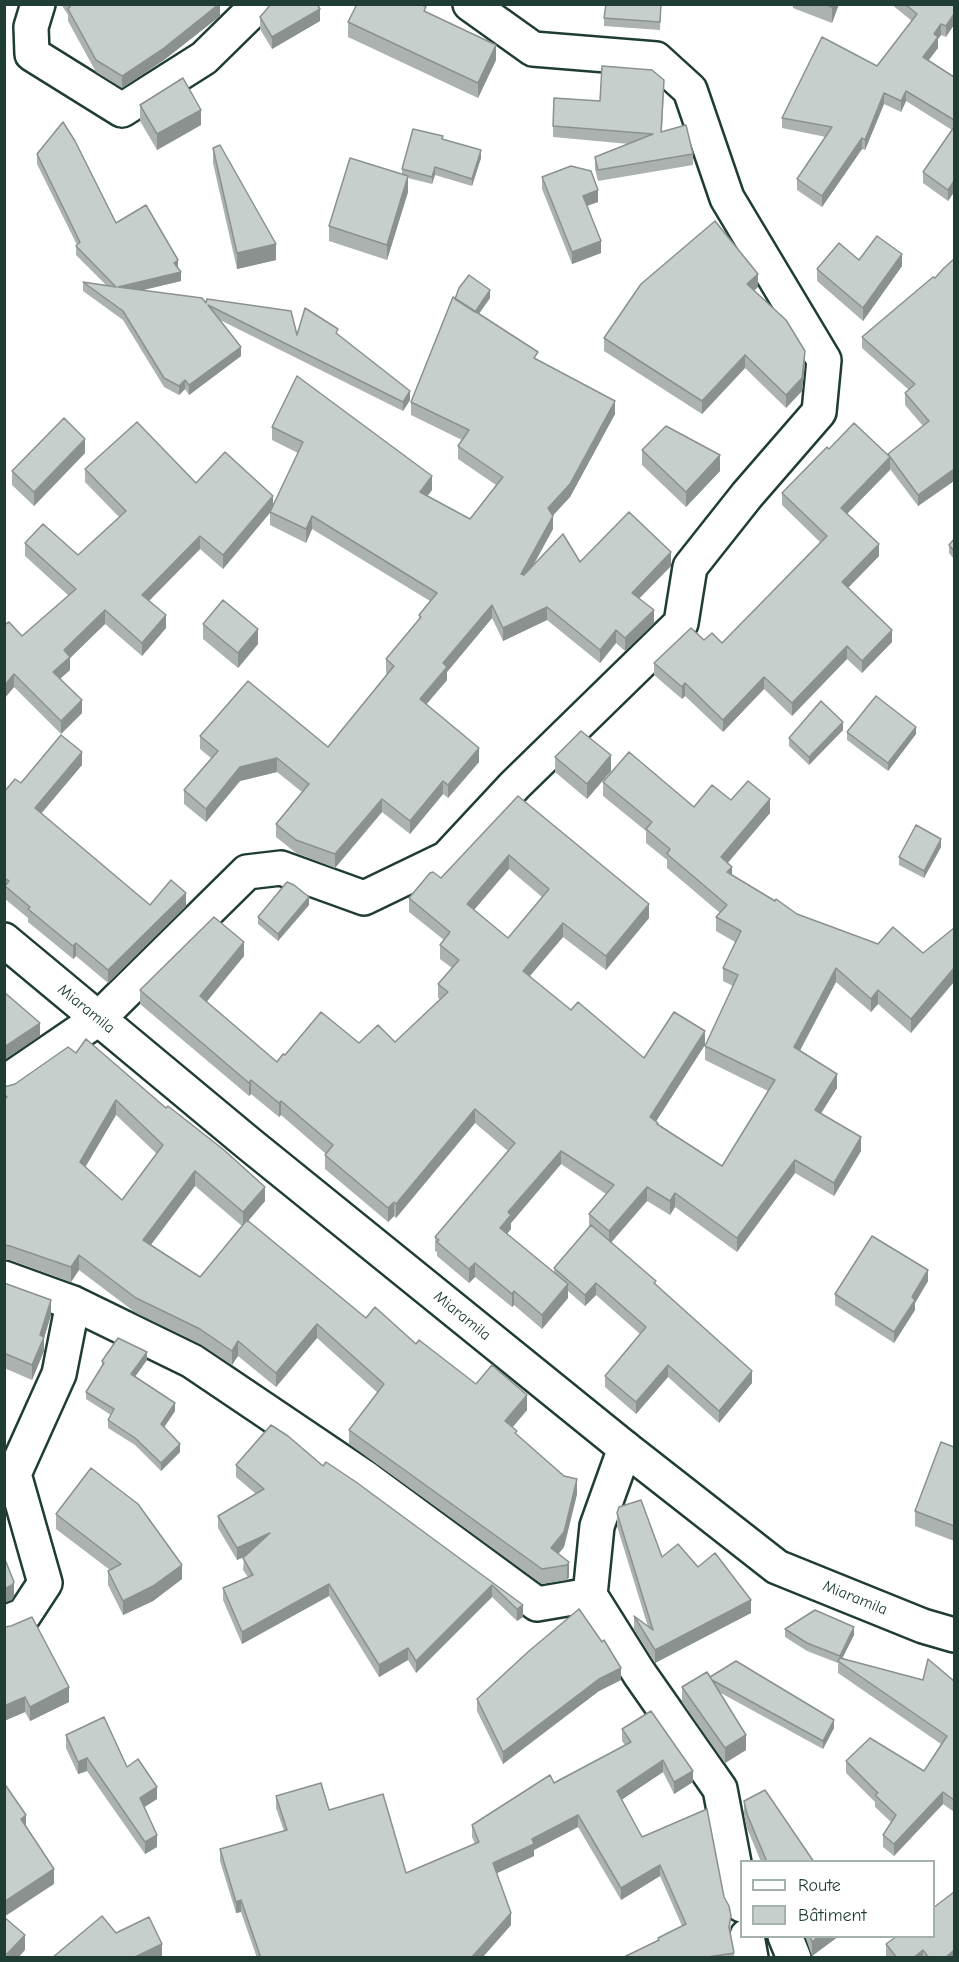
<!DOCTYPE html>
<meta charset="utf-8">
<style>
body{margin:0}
#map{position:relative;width:959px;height:1962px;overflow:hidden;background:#fff;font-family:"Comic Neue",sans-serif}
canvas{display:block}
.frame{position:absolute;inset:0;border:6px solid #1f3d34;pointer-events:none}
.legend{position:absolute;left:740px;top:1860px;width:195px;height:78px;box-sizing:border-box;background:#fff;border:2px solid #a5b1ae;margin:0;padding:8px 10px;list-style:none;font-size:18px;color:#1f3d34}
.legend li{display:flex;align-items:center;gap:12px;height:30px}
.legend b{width:30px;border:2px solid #a5b1ae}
</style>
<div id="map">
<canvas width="959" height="1962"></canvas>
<div class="frame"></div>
<ul class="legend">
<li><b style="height:8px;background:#fff"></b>Route</li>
<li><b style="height:16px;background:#c7cfcc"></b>Bâtiment</li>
</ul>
</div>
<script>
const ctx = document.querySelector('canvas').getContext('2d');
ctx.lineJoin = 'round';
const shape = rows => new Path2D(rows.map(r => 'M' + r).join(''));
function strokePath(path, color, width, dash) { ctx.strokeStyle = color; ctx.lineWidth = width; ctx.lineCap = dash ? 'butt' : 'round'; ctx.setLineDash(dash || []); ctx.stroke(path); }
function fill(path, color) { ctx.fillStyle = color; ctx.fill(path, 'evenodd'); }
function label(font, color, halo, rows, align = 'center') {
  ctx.font = font + ' "Comic Neue",sans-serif'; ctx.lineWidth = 4.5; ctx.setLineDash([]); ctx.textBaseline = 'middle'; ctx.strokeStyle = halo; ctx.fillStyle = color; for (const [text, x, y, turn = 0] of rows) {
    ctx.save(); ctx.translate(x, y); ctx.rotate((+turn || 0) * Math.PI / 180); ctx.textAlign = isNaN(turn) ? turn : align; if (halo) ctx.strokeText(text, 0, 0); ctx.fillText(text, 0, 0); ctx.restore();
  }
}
const minor = shape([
 [38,4,31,27,32,54,122,110,204,58,259,4],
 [4,1083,98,1019,247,872,281,868,364,898,447,858,515,785,681,623,690,567,747,495,819,412,824,360,727,198,690,90,656,59,533,49,470,4],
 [4,1278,73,1303,192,1361,367,1479,537,1604,590,1595],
 [625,1448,597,1526,590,1595,639,1673,720,1789,742,1905],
 [4,1623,24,1615,45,1583,14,1474,59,1374,73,1303],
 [747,1936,751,1958],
 [785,1936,794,1958]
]);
const major = shape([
 [4,940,248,1143,625,1448,777,1567,923,1626,954,1635]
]);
strokePath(minor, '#1f3d34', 38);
strokePath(major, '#1f3d34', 38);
strokePath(minor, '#fff', 33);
strokePath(major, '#fff', 33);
fill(shape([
 [61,4,220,4,220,16,164,60,122,88,96,72,68,21,68,15],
 [661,4,660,30,604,26,604,18],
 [793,4,839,4,832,23,793,8],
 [891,4,954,4,946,37,941,35,938,39,938,48,928,60,954,77,954,192,948,201,923,183,923,172,952,130,906,101,901,112,884,104,865,150,862,149,822,207,797,190,797,179,826,137,782,128,782,118,877,66,912,21],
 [260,17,320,21,272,49,260,29],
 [348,22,496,60,478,98,348,37],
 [664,91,662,131,693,154,693,165,598,181,595,169,595,157,629,144,553,137,553,126,600,101],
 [140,105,201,125,157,150,140,121],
 [443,139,481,158,472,186,435,175,432,184,408,178,408,192,387,260,329,241,329,226,402,175,402,169],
 [213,148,276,260,237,269,213,163],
 [37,154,116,223,178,268,181,281,143,290,206,303,297,335,338,335,410,400,403,411,220,320,241,356,189,395,185,389,179,395,164,387,123,320,83,291,83,282,106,285,76,255,76,246,77,245,37,164],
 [542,177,598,202,587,206,601,253,572,264,542,189],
 [954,259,954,481,918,506,890,469,847,514,879,556,848,588,892,642,862,673,847,659,792,716,764,689,723,732,685,696,682,699,654,675,654,663,704,640,722,643,820,542,782,505,782,493,829,449,888,455,923,426,905,405,905,393,909,390,862,348,862,337,935,278],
 [859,260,902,266,863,321,817,281,817,269],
 [758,287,754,291,805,364,802,391,786,408,745,368,702,414,604,351,604,338],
 [490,298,479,314,538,360,615,414,570,497,552,516,553,529,533,566,580,562,671,566,639,598,654,623,625,651,616,643,600,663,547,620,503,641,492,618,447,672,447,680,426,704,479,762,448,798,443,794,410,834,382,812,335,868,296,853,276,837,276,824,302,792,277,772,240,781,206,822,184,804,184,790,211,758,200,749,200,736,328,747,387,674,386,673,386,659,419,620,419,615,430,601,312,529,306,543,270,525,270,513,223,569,200,549,149,601,166,628,142,656,105,624,70,658,70,670,60,679,82,713,61,734,14,687,4,699,4,625,22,636,69,596,25,556,25,543,78,555,119,517,85,482,85,469,196,483,273,505,298,453,272,440,272,427,432,490,427,496,470,519,496,485,458,459,458,446,462,440,411,415,411,402,455,299],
 [642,450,720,471,686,507,642,465],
 [85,453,34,506,12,485,12,471],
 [954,539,954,559,949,553,949,545],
 [203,624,258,644,238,668,203,639],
 [843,730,809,765,789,746,789,738],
 [847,732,916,734,888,771,847,740],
 [555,757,611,771,587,799,555,772],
 [82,765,41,813,150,905,186,906,108,983,76,956,73,959,28,922,28,918,5,899,5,891,4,891,4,792,21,783],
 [603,782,694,807,731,800,770,813,727,863,732,875,797,914,878,944,923,953,911,1033,878,1004,871,1012,836,982,800,1051,837,1088,821,1113,861,1151,834,1196,795,1173,737,1252,675,1207,670,1215,647,1201,611,1242,656,1284,752,1383,719,1423,668,1377,636,1414,605,1387,605,1376,640,1334,596,1295,585,1306,568,1291,568,1298,542,1329,514,1305,512,1307,475,1277,469,1283,437,1256,437,1252,435,1251,435,1237,508,1151,475,1123,396,1218,394,1216,388,1222,325,1169,325,1155,326,1154,281,1115,279,1117,251,1094,249,1096,140,1004,140,990,244,956,206,1002,277,1062,285,1055,359,1043,395,1042,440,999,438,998,438,984,452,968,440,959,440,945,444,940,409,912,409,898,441,878,518,796,649,918,606,970,563,937,530,976,658,1125,722,1166,768,1091,705,1060,705,1046,733,986,723,981,723,968,735,942,716,931,716,917,720,913,667,868,667,860,646,843,646,831,603,796],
 [509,869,542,897,508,938,474,910],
 [561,1164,606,1194,589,1214,589,1227,554,1268,554,1272,507,1234,511,1229,511,1223],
 [941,847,924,878,899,865,899,857],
 [309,905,278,941,258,924,258,917],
 [76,1053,265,1201,248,1221,366,1318,416,1344,476,1384,527,1410,512,1428,517,1435,577,1494,564,1547,558,1554,569,1562,569,1577,567,1580,542,1584,349,1444,349,1430,378,1393,317,1338,276,1387,238,1356,232,1365,200,1344,136,1313,79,1270,71,1282,10,1260,4,1260,4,1087,15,1084],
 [116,1115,157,1154,122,1200,85,1167],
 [195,1186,242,1226,200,1277,151,1245],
 [928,1281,915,1303,915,1310,894,1343,835,1305,835,1294],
 [4,1283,51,1315,44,1338,44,1351,32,1380,4,1368],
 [147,1360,135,1377,175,1411,164,1427,180,1452,161,1471,135,1445,108,1428,108,1420,111,1415,86,1399,86,1392,102,1367,102,1361],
 [954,1447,954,1541,915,1526,915,1511],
 [236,1465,323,1466,523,1605,523,1617,517,1621,492,1597,416,1673,408,1660,379,1677,329,1596,242,1644,223,1600,223,1588,248,1577,243,1570,244,1557,237,1560,218,1528,218,1516,256,1494,236,1477],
 [617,1513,662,1557,698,1567,751,1613,655,1663,634,1629,634,1616,648,1627,617,1526],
 [56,1514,182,1579,153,1601,123,1615,108,1585,108,1571,110,1570,56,1529],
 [4,1627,69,1702,30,1721,25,1712,4,1721],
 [785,1629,854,1635,842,1658,923,1680,954,1681,954,1812,943,1804,894,1856,883,1847,883,1835,891,1822,875,1807,875,1802,846,1773,846,1761,924,1771,941,1744,838,1673,838,1663,807,1651,785,1637],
 [710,1677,834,1728,823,1749,719,1692,746,1750,725,1763,682,1702,682,1687],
 [621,1680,599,1691,503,1764,477,1711,477,1699],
 [622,1729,693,1782,674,1794,663,1772,622,1799,642,1837,724,1897,731,1928,730,1933,734,1953,734,1958,622,1958,658,1940,658,1938,682,1926,660,1876,621,1900,578,1827,534,1850,534,1856,497,1873,511,1925,482,1958,257,1958,241,1912,236,1913,220,1861,220,1849,284,1831,276,1808,276,1796,329,1810,406,1873,475,1844,472,1837,472,1825,625,1745,622,1741],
 [66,1735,127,1767,157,1799,144,1807,157,1847,145,1854,87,1771,78,1774,66,1748],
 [744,1801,814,1862,761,1862,747,1828,744,1815],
 [954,1892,954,1958,887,1958,886,1956,886,1944],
 [805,1936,839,1936,812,1956]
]), '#abb2af');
fill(shape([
 [220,4,220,16,164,60,122,88,122,76],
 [833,4,839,4,832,23,832,7],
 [320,9,320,21,272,49,272,37],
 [954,14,954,25,946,37,946,26],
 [941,24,941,35,938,39,938,48,923,68,923,57,934,34],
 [496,45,496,60,478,98,478,83],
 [906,91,906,101,901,112,901,101],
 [884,93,884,104,865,150,865,140],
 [201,110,201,125,157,150,157,134],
 [862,138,862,149,822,207,822,196],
 [481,150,481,158,472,186,472,179],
 [435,167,435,175,432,184,432,177],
 [408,176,408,192,387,260,387,245],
 [954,181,954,192,948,201,948,190],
 [598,190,598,202,583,207,583,196],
 [601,241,601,253,572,264,572,252],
 [276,244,276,260,237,269,237,253],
 [902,254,902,266,863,321,863,308],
 [178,260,178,269,174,263],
 [181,272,181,281,118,296,118,287],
 [758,274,758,287,747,297,747,284],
 [490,290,490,298,472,323,472,315],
 [241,347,241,356,189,395,189,385],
 [805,351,805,364,802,391,786,408,786,395],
 [745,355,745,368,702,414,702,401],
 [185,380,185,389,179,395,179,386],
 [410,391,410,400,403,411,403,402],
 [615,401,615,414,570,497,548,521,548,508],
 [85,439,85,453,34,506,34,492],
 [720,455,720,471,686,507,686,492],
 [890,457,890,470,841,520,841,508],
 [954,469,954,481,918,506,918,495],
 [432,476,432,490,420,506,420,492],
 [273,496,273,509,223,569,223,555],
 [312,516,312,529,306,543,306,529],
 [553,516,553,529,521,587,521,574],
 [200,536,200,549,142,608,142,595],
 [879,544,879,556,842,594,842,582],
 [671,552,671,566,632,606,632,593],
 [492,605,492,618,447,672,447,680,420,712,420,699,443,663],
 [547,607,547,620,503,641,503,628],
 [105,610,105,624,70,658,70,670,53,685,53,672,64,650],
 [654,610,654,623,625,651,625,638],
 [166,615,166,628,142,656,142,643],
 [258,629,258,644,238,668,238,653],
 [616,630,616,643,600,663,600,650],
 [892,630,892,642,862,673,862,661],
 [847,646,847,659,792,716,792,703],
 [14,674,14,687,4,699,4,686],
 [764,677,764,689,723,732,723,720],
 [685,683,685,696,682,699,682,687],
 [82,700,82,713,61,734,61,721],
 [843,722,843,730,809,765,809,757],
 [916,727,916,734,888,771,888,763],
 [479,748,479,762,448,798,448,785],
 [82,752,82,765,35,821,35,808],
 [611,755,611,771,587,799,587,784],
 [277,758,277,772,240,781,206,822,206,809,240,767],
 [443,781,443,794,410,834,410,821],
 [382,799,382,812,335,868,335,854],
 [770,799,770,813,721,871,721,857],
 [941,839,941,847,924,878,924,871],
 [509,855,509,869,467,918,467,904],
 [732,867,732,881,727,872],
 [186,893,186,906,108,983,108,970],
 [309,897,309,905,278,941,278,934],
 [649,904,649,918,606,970,606,956],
 [563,923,563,937,523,984,523,971],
 [244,942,244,956,200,1010,200,996],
 [76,943,76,956,73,959,73,946],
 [836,968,836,982,794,1061,794,1047],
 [954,968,954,982,911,1033,911,1019],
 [878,990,878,1004,871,1012,871,999],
 [40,1023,40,1036,4,1060,4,1047],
 [705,1031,705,1045,650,1131,650,1117],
 [837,1074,837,1088,815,1123,815,1110],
 [251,1080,251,1094,249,1096,249,1083],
 [116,1100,116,1115,80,1176,80,1162],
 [281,1101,281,1115,279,1117,279,1103],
 [475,1109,475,1123,396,1218,396,1204],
 [861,1137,861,1151,834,1196,834,1183],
 [561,1151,561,1164,511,1223,511,1229,500,1242,500,1228,508,1212],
 [795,1160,795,1173,737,1252,737,1238],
 [195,1171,195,1186,143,1255,143,1240],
 [265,1187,265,1201,243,1227,243,1212],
 [647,1187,647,1201,609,1245,609,1231],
 [675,1193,675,1207,670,1215,670,1201],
 [394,1202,394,1216,388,1222,388,1208],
 [79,1255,79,1270,71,1282,71,1267],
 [475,1263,475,1277,469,1283,469,1269],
 [928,1270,928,1281,915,1303,915,1310,894,1343,894,1332,912,1297],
 [596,1283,596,1295,585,1306,585,1295],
 [568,1284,568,1298,542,1329,542,1315],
 [514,1291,514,1305,512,1307,512,1294],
 [51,1300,51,1315,44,1338,44,1351,32,1380,32,1365,40,1335],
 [317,1324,317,1338,276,1387,276,1373],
 [238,1341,238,1356,232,1365,232,1351],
 [147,1352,147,1360,131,1382,131,1374],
 [668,1365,668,1377,636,1414,636,1402],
 [752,1371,752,1383,719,1423,719,1411],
 [527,1395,527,1410,505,1436,505,1421],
 [175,1403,175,1411,161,1432,161,1424],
 [180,1444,180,1452,161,1471,161,1463],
 [577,1479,577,1494,564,1547,551,1563,551,1548],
 [270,1533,270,1545,237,1560,237,1548],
 [569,1562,569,1577,567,1580,567,1565],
 [182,1565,182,1579,153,1601,123,1615,123,1601],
 [14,1582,14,1596,12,1600,4,1603,4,1589],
 [329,1584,329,1596,242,1644,242,1632],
 [492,1585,492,1597,416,1673,416,1661],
 [751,1600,751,1613,655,1663,655,1650],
 [523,1605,523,1617,517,1621,517,1609],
 [854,1627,854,1635,840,1663,840,1656],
 [408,1648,408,1660,379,1677,379,1665],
 [621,1668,621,1680,599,1691,503,1764,503,1752,599,1679],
 [69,1687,69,1702,30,1721,30,1707],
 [25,1697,25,1712,4,1721,4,1706],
 [834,1720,834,1728,823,1749,823,1741],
 [746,1735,746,1750,725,1763,725,1748],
 [87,1758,87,1771,78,1774,78,1762],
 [663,1760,663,1772,617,1803,617,1791],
 [693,1771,693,1782,674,1794,674,1782],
 [157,1787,157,1799,140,1810,140,1798],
 [943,1792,943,1804,894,1856,894,1844],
 [26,1815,26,1830,21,1819],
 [578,1815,578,1827,534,1850,534,1856,493,1875,493,1863,532,1839],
 [157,1835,157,1847,145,1854,145,1842],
 [660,1865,660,1876,621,1900,621,1888],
 [54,1869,54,1884,4,1917,4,1902],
 [241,1900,241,1912,236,1913,236,1902],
 [511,1913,511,1925,482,1958,471,1958],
 [25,1935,25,1950,18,1958,4,1958],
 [819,1936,839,1936,812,1956,812,1942],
 [162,1944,162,1958,133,1958],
 [923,1950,923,1958,913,1958],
 [954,1950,954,1958,945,1958]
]), '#8b918f');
const building = shape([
 [69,4,219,4,164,48,122,76,96,60,68,9,70,7,69,4],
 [271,4,317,4,320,9,272,37,260,17,271,4],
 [357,4,420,4,426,7,424,11,496,45,478,83,348,22,357,4],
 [606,4,661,4,660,22,604,18,606,4],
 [824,4,833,4,832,7,824,4],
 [905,4,954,4,954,14,946,26,941,24,934,34,938,37,923,57,954,77,954,120,906,91,901,101,884,93,865,140,862,138,822,196,797,179,832,127,782,118,822,37,877,66,917,14,905,4],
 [602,66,652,70,664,80,661,132,686,125,693,154,598,170,595,157,653,134,553,126,554,98,600,101,602,66],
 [183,78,201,110,157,134,140,105,183,78],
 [63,122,75,141,116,223,146,205,178,260,174,263,181,272,118,287,202,298,206,303,207,299,291,311,297,335,305,308,338,329,336,333,410,391,403,402,208,305,241,347,189,385,185,380,179,386,164,378,123,311,83,282,116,287,76,246,80,242,37,154,63,122],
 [954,127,954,181,948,190,923,172,954,127],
 [413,129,443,136,442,139,481,150,472,179,435,167,432,177,402,169,413,129],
 [220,145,276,244,237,253,213,148,220,145],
 [350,158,408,176,387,245,329,226,350,158],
 [571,166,591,171,598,190,583,196,601,241,572,252,542,177,571,166],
 [715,221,758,274,747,284,786,320,805,351,802,378,786,395,745,355,702,401,604,338,641,284,715,221],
 [877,236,902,254,863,308,817,269,839,243,859,260,877,236],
 [954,259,954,469,918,495,888,454,929,421,905,393,915,384,862,337,933,277,935,278,944,268,954,259],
 [469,275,490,290,475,312,455,299,459,288,469,275],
 [453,297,538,352,534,358,615,401,570,484,548,508,553,516,521,574,524,575,563,534,580,562,629,512,671,552,632,593,654,610,625,638,616,630,600,650,547,607,503,628,492,605,443,663,447,667,420,699,479,748,448,785,443,781,410,821,382,799,335,854,296,840,276,824,309,784,277,758,240,767,206,809,184,790,218,751,200,736,248,681,328,747,394,666,386,659,421,617,419,615,437,593,312,516,306,529,270,512,303,442,272,427,297,376,432,476,420,492,470,519,503,477,458,446,469,430,411,402,453,297],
 [64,418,85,439,34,492,12,471,64,418],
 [137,422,196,483,225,452,273,496,223,555,200,536,142,595,166,615,142,643,105,610,64,650,70,657,53,672,82,700,61,721,14,674,4,686,4,625,9,622,22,636,76,589,25,543,43,524,78,555,126,511,85,469,137,422],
 [854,423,890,457,841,508,879,544,842,582,892,630,862,661,847,646,792,703,764,677,723,720,685,683,682,687,654,663,691,628,704,640,712,633,722,643,827,536,782,493,827,447,829,449,854,423],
 [666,426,720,455,686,492,642,450,666,426],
 [954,539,954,551,949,545,954,539],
 [223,600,258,629,238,653,203,624,223,600],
 [876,696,916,727,888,763,847,732,876,696],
 [821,701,843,722,809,757,789,738,821,701],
 [581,731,611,755,587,784,555,757,581,731],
 [61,735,82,752,35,808,150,905,171,880,186,893,108,970,76,943,73,946,28,909,30,907,5,886,9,881,4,878,4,792,15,779,21,783,61,735],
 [629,752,694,807,712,785,731,800,748,781,770,799,721,857,732,867,727,872,775,901,776,899,797,914,878,944,893,927,923,953,954,928,954,968,911,1019,878,990,871,999,836,968,794,1047,837,1074,815,1110,861,1137,834,1183,795,1160,737,1238,675,1193,670,1201,647,1187,609,1231,589,1214,614,1185,561,1151,508,1212,511,1215,500,1228,568,1284,542,1315,514,1291,512,1294,475,1263,469,1269,437,1242,439,1240,435,1237,515,1143,475,1109,396,1204,394,1202,388,1208,325,1155,333,1145,281,1101,279,1103,251,1080,249,1083,140,990,214,917,244,942,200,996,277,1062,283,1054,285,1055,321,1012,359,1043,378,1025,395,1042,448,992,438,984,459,960,440,945,450,932,409,898,430,873,433,872,441,878,518,796,649,904,606,956,563,923,523,971,571,1010,578,1002,644,1058,674,1012,705,1031,650,1117,658,1123,657,1124,722,1166,775,1080,705,1046,738,975,723,968,741,931,716,917,727,905,667,854,670,849,646,829,652,822,603,782,629,752],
 [509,855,549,889,508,938,467,904,509,855],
 [916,825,941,839,924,871,899,857,916,825],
 [287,882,294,885,309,897,278,934,258,917,287,882],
 [4,992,40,1023,4,1047,4,992],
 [86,1039,166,1108,168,1106,224,1150,265,1187,243,1212,195,1171,143,1240,200,1277,247,1220,366,1318,375,1307,416,1344,419,1340,476,1384,492,1365,527,1395,505,1421,517,1431,515,1433,564,1476,577,1479,564,1532,551,1548,569,1562,567,1565,542,1569,349,1430,384,1384,317,1324,276,1373,238,1341,232,1351,200,1329,136,1298,79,1255,71,1267,10,1246,4,1245,4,1100,7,1097,4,1094,4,1087,15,1084,68,1047,76,1053,86,1039],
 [116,1100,163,1145,122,1200,80,1162,116,1100],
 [591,1225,656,1281,654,1283,752,1371,719,1411,668,1365,636,1402,605,1376,646,1327,596,1283,585,1295,554,1268,591,1225],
 [872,1236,928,1270,912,1297,915,1300,894,1332,835,1294,872,1236],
 [4,1283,51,1300,40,1335,44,1337,32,1365,4,1353,4,1283],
 [118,1338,147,1352,131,1374,175,1403,161,1424,180,1444,161,1463,135,1438,108,1420,114,1409,86,1392,104,1363,102,1361,118,1338],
 [271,1425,288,1436,323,1466,326,1462,356,1482,523,1605,517,1609,492,1585,416,1661,408,1648,379,1665,329,1584,242,1632,223,1588,253,1575,243,1558,270,1533,237,1548,218,1516,264,1489,236,1465,271,1425],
 [941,1442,954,1447,954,1526,915,1511,941,1442],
 [91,1468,138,1504,182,1565,153,1586,123,1601,108,1571,121,1564,56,1514,91,1468],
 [641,1500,662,1557,678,1544,698,1567,715,1553,751,1600,655,1650,634,1616,653,1630,617,1513,619,1507,641,1500],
 [4,1557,14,1582,12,1585,4,1589,4,1557],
 [579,1609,602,1642,604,1640,621,1668,599,1679,503,1752,477,1699,529,1651,579,1609],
 [815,1610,854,1627,840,1656,807,1643,785,1629,815,1610],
 [32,1617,69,1687,30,1707,25,1697,4,1706,4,1627,11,1626,32,1617],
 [840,1658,923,1680,928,1659,954,1681,954,1800,943,1792,894,1844,883,1835,896,1815,875,1795,878,1793,846,1761,870,1738,924,1771,947,1736,838,1661,840,1658],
 [736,1661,834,1720,823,1741,712,1680,710,1677,736,1661],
 [707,1672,746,1735,725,1748,682,1687,707,1672],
 [651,1711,693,1771,674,1782,663,1760,617,1791,642,1837,707,1809,724,1897,729,1906,731,1916,729,1927,734,1953,701,1958,622,1958,659,1940,658,1938,686,1924,660,1865,621,1888,578,1815,532,1839,534,1844,493,1863,511,1913,471,1958,261,1958,241,1900,236,1902,220,1849,287,1830,276,1796,321,1783,329,1810,383,1794,406,1873,479,1842,472,1825,550,1775,554,1783,631,1742,622,1729,651,1711],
 [104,1717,127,1767,138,1759,157,1787,140,1798,157,1835,145,1842,87,1758,78,1762,66,1735,104,1717],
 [4,1783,26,1815,21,1819,54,1869,4,1902,4,1783],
 [765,1790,814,1862,767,1862,747,1814,744,1801,765,1790],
 [954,1892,954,1950,945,1958,929,1958,923,1950,913,1958,897,1958,886,1944,897,1936,933,1936,933,1908,954,1892],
 [102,1916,116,1933,149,1917,162,1944,133,1958,52,1958,102,1916],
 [4,1917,25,1935,4,1957,4,1917],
 [810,1936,819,1936,812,1942,810,1936]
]);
fill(building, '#c7cfcc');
strokePath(building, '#8b918f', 1.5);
label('16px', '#1f3d34', '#fff', [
 ["Miaramila",86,1009,39],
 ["Miaramila",462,1316,39],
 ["Miaramila",855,1598,22]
]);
</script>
